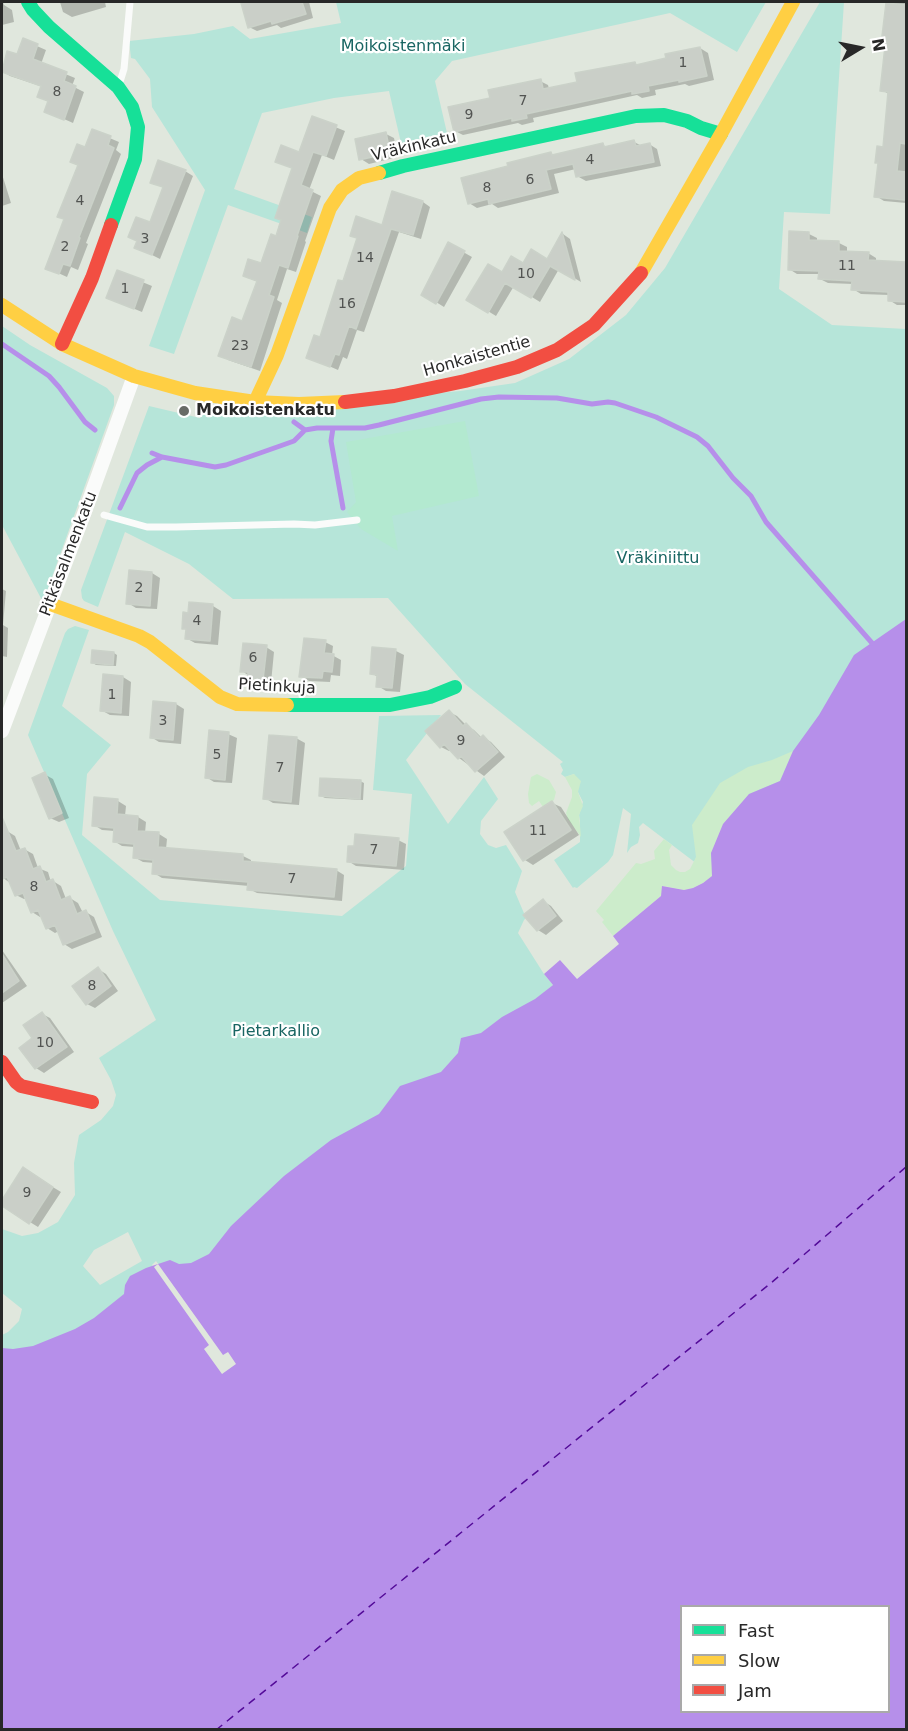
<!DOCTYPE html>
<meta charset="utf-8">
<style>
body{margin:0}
#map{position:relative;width:908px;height:1731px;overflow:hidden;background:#e0e7dd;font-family:"DejaVu Sans",sans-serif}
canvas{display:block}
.frame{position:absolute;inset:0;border:3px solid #282828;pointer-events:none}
.legend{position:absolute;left:680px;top:1605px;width:210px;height:108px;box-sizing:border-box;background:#fff;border:2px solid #a9a9a9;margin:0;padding:8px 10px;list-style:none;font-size:18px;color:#282828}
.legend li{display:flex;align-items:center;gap:12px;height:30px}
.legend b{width:30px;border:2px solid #a9a9a9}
.north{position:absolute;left:830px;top:18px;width:60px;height:60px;-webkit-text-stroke:4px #fff;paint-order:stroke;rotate:80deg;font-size:16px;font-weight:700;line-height:24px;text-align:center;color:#282828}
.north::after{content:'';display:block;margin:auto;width:21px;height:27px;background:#282828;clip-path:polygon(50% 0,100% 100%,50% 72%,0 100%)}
</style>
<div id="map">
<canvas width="908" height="1731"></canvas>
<div class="frame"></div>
<ul class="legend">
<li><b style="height:8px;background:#16e098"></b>Fast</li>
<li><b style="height:8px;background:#ffcf43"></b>Slow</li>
<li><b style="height:8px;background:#f24e42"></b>Jam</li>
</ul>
<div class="north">N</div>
</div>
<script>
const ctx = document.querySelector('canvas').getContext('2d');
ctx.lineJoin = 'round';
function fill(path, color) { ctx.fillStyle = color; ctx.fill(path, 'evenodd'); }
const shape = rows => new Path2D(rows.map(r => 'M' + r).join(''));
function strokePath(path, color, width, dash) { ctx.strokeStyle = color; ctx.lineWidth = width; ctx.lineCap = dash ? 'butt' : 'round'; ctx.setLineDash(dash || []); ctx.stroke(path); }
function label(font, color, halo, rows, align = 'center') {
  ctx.font = font + ' "DejaVu Sans",sans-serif'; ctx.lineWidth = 4.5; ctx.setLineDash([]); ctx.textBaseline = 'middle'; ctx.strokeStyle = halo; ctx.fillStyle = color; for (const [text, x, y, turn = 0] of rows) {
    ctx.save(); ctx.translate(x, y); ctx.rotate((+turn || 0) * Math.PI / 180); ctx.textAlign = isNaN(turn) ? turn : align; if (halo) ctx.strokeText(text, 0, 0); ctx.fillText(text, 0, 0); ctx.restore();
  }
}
fill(shape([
 [336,2,766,2,737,52,670,13,452,61,435,81,447,133,401,143,389,91,334,98,262,113,234,189,312,217,307,233,228,205,174,354,149,346,205,190,152,107,150,79,135,59,131,58,129,41,194,34,233,26,250,39,341,23],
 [820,2,844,2,830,214,784,212,779,289,832,325,906,329,906,693,713,876,643,823,639,827,640,835,638,843,631,847,627,853,631,814,623,808,613,855,608,862,577,888,574,887,573,888,554,860,580,842,580,821,579,815,583,802,578,792,574,774,565,777,561,774,563,770,560,764,563,762,465,684,388,598,233,599,189,564,125,532,98,607,84,601,82,598,81,590,149,406,200,418,201,412,220,413,238,410,260,410,460,391,515,383,569,359,626,315,665,268],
 [2,326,30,345,107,388,114,396,114,405,43,602,2,525],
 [75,626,89,630,62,706,111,745,87,774,82,835,160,900,342,916,406,866,412,794,373,790,379,716,441,715,406,760,448,824,484,777,498,799,481,821,480,834,488,845,496,848,506,845,522,871,515,892,526,918,524,920,518,933,544,974,553,985,178,1291,156,1261,152,1265,171,1291,2,1370,2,1335,8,1332,19,1321,22,1309,2,1293,2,1229,22,1236,38,1233,58,1222,75,1195,74,1163,79,1135,101,1120,113,1106,116,1095,111,1080,99,1058,156,1020,113,931,28,735,65,633,68,629],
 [128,1232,142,1261,100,1285,83,1266,94,1250]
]), '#b6e5d9');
fill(shape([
 [793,751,780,781,749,794,711,853,713,876,703,883,693,888,684,890,663,886,661,896,613,936,602,922,604,920,596,911,636,863,641,864,655,859,654,851,664,839,672,845,669,850,671,865,676,870,680,872,685,872,690,869,696,857,692,825,720,783,748,767,772,760],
 [537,774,549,780,556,792,554,800,543,807,539,801,532,806,529,803,528,794,531,777],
 [574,774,581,781,578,792,583,806,579,815,581,837,568,819,566,813,572,797,572,790,565,777]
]), '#cceccb');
fill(shape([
 [465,421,479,496,392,516,398,551,361,529,347,512,356,502,346,442]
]), '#b3e9d0');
fill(shape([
 [906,619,906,1729,2,1729,2,1348,13,1349,33,1346,75,1329,94,1318,124,1294,125,1285,130,1276,146,1268,170,1260,179,1264,191,1263,209,1254,231,1226,284,1176,331,1140,379,1114,400,1086,441,1072,458,1053,461,1038,481,1033,502,1017,535,999,553,985,544,974,560,960,577,979,619,944,613,936,661,896,662,886,684,890,693,888,703,883,712,876,711,853,723,824,749,794,780,781,793,751,819,715,854,655],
 [682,1606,888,1606,888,1712,682,1712]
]), '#b68fea');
fill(shape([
 [158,1264,223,1355,228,1352,236,1364,222,1374,204,1349,209,1345,154,1267]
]), '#e0e7dd');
fill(shape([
 [2,2,3,2,4,5,12,10,14,22,2,25],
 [60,2,105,2,106,7,72,17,63,12],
 [242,2,309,2,313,18,281,28,277,25,257,31,249,27],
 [891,2,906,2,906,159,905,173,906,174,906,203,884,201,876,196,879,164,877,162,884,149,890,95,882,90],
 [23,40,46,50,41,64,75,78,72,86,84,92,73,123,46,111,49,102,39,97,43,87,10,76,2,71,8,52,18,56],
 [700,48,708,53,714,80,689,86,685,84,655,90,656,95,642,98,637,95,533,118,534,122,522,125,518,123,463,135,455,131,492,99,540,81,548,85,549,89,579,83,635,63,639,66,668,59],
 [313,118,345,131,334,160,322,155,309,190,321,196,305,241,306,242,296,272,287,269,277,300,282,303,260,371,228,360,220,355,243,323,258,282,244,276,262,265,277,238,294,169,277,161,300,154],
 [93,131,119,142,116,150,121,154,86,243,88,244,78,270,71,267,67,277,47,268,65,220,59,216],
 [386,134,394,138,398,157,369,164,361,159],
 [634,142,642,146,649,144,657,149,661,166,586,181,577,176,576,169,554,174,559,193,498,208,492,204,477,208,469,203,510,167,551,154,554,156,603,145,607,147],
 [185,171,193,176,160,259,136,247,151,224,164,188,151,182],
 [2,174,11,203,2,206],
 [423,202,430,207,421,239,399,232,364,332,357,330,347,359,343,357,338,370,308,357,321,339,344,283,358,239,351,235,383,227],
 [563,234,570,239,581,282,559,269,540,302,514,286,496,316,468,299,502,274,524,265,548,261],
 [809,234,817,238,817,242,839,243,847,247,847,252,868,253,876,258,876,262,906,263,906,305,897,305,889,300,889,295,861,294,853,289,853,284,828,283,820,279,820,274,797,274,789,269],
 [449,244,472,257,444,307,423,294],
 [118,272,152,286,142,312,108,298],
 [152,573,160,578,157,609,136,608,128,603],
 [2,589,6,591,3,625,8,628,7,657,2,656],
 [190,604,213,606,221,611,218,645,195,643,186,638,187,630,183,628,190,614],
 [325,642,333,646,332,655,341,660,340,676,331,675,330,682,309,681,301,676],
 [266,647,274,652,271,683,258,682,242,671],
 [396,651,404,655,400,692,386,691,378,686,378,677,371,673],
 [114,653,117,655,116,666,96,665,93,663],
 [104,676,123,677,131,682,129,716,110,715,101,710],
 [154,703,176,704,184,709,181,744,159,742,151,737],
 [449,712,457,716,466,725,474,730,482,738,483,737,491,742,505,757,484,776,459,758,451,750,449,751,441,747],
 [228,734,237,738,232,783,214,782,206,777],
 [296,738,305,743,299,805,273,803,265,798],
 [44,774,53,779,69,818,59,822,50,818],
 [360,781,364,783,363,800,325,798,321,796],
 [118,801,126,806,125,816,138,817,146,822,145,833,159,834,167,839,166,849,243,856,251,860,251,863,336,870,344,875,342,901,257,893,249,889,249,886,162,878,154,873,155,863,143,862,134,857,135,847,122,846,114,841,115,831,102,830,94,825],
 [552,803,561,807,579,835,533,865,525,860,507,833],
 [7,831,15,836,21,851,24,849,33,854,38,868,48,872,51,882,53,881,61,886,66,899,70,898,78,903,83,913,86,912,94,917,102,937,72,949,64,944,59,931,55,933,47,928,42,916,40,917,32,912,27,898,24,899,16,895,10,883,2,877,2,834],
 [398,840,406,844,404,870,356,866,348,861],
 [543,901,551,906,563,921,546,935,538,930],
 [2,950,27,986,2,1003],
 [98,969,106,974,118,991,95,1008,87,1004],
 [42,1014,50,1018,74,1052,44,1073,36,1068,34,1039],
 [23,1169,61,1192,38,1227,2,1205]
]), '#0003');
strokePath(shape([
 [2,344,49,376,59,387,85,422,95,430],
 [294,422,305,430],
 [333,428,331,441,343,508],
 [152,453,162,457,215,467,226,465,280,446,294,441,305,430,317,428,365,428,379,425,481,399,499,397,557,398,592,404,608,402,615,403,656,417,697,437,708,446,733,478,751,496,766,522,872,643],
 [120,508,137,473,147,465,162,457]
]), '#b68fea', 5);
strokePath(shape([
 [216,1730,771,1283,906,1167]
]), '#540b99', 1.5, [8, 6]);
const building = shape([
 [248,2,302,2,306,14,272,24,271,21,248,28,241,3,248,2],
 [886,3,906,5,906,59,905,76,906,77,906,144,900,143,897,171,906,172,905,200,874,197,878,163,875,163,877,146,883,147,888,92,880,91,886,37,882,36,886,3],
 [23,38,38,44,33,59,67,72,64,81,76,86,64,120,44,112,48,101,37,97,41,86,2,72,7,51,17,54,23,38],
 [700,47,707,76,679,82,679,80,648,86,649,91,632,94,632,91,526,114,527,118,512,121,512,118,454,132,448,107,490,98,488,90,541,79,543,89,577,82,575,73,635,62,636,65,666,58,665,54,700,47],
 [312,116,337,125,326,156,313,152,301,185,313,190,297,236,298,236,288,268,279,265,269,295,274,297,251,367,218,356,232,317,242,321,257,281,243,276,248,259,261,263,271,234,276,236,281,220,275,218,292,168,275,162,281,145,299,152,312,116],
 [92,129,111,136,108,145,114,148,79,237,80,238,70,266,63,264,59,274,45,269,64,219,57,217,78,165,70,162,77,144,85,147,92,129],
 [386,132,390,153,359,160,355,139,386,132],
 [634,140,636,146,650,143,654,162,576,177,573,164,546,170,551,189,489,204,488,199,468,204,461,178,508,166,507,163,551,152,552,155,603,143,604,147,634,140],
 [158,160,186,170,152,255,134,248,137,241,128,237,136,217,150,222,163,187,150,183,158,160],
 [392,191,423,201,413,235,391,229,356,329,349,326,339,355,335,354,330,367,306,358,314,335,320,337,338,280,343,281,357,238,350,236,356,216,382,225,392,191],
 [789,231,809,232,809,240,839,241,839,251,869,252,868,260,906,262,906,302,888,301,888,292,851,290,852,281,818,279,819,271,788,270,789,231],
 [562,232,575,280,550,266,531,298,505,283,488,313,466,300,488,264,502,272,511,256,523,263,531,249,547,259,562,232],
 [448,242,465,251,436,304,421,295,448,242],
 [117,270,144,280,134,309,106,298,117,270],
 [129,570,152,572,150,606,126,604,129,570],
 [189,602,213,604,210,641,185,639,186,629,182,629,183,612,188,613,189,602],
 [304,638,326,640,324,653,334,654,332,672,323,671,322,678,299,677,304,638],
 [243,643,267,645,263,680,248,678,248,672,240,672,243,643],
 [372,647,396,649,392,688,376,687,377,675,370,674,372,647],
 [92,650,114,652,113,665,91,663,92,650],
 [103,674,123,676,121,713,100,711,103,674],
 [153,701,176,703,173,740,150,738,153,701],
 [449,710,463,726,466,723,480,738,483,735,498,752,475,772,461,756,458,759,444,744,440,748,425,731,449,710],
 [209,730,229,732,225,780,205,778,209,730],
 [269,735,297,737,291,802,263,799,269,735],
 [45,772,62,813,49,819,32,778,45,772],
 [320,778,361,780,360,799,319,796,320,778],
 [94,797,118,799,117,814,138,816,137,831,159,832,158,847,243,854,243,861,337,869,334,897,247,890,248,882,152,874,153,860,133,858,134,844,113,842,114,828,92,826,94,797],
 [552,801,571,830,523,861,504,832,552,801],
 [2,817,16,851,25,848,33,869,40,866,46,882,53,879,61,900,70,896,77,914,86,910,95,932,63,945,55,925,46,929,38,910,31,913,23,893,15,896,7,877,2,879,2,817],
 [355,834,399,838,396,866,347,862,348,846,354,846,355,834],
 [543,899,556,916,537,931,523,915,543,899],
 [2,954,19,981,2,993,2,954],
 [98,967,111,986,86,1005,72,986,98,967],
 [42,1012,67,1047,35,1069,19,1048,32,1038,23,1025,42,1012],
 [23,1167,53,1187,29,1224,2,1206,2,1200,23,1167]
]);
fill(building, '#cacfc8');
strokePath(building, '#cbd2c9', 1.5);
strokePath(shape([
 [119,85,124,69,130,2],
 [104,515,147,527,176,527,294,524,315,525,357,520]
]), '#fafbfa', 7);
strokePath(shape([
 [2,731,87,506,134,376]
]), '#fafbfa', 14);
strokePath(shape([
 [28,2,33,10,49,27,118,87,132,107,138,127,135,159,111,225],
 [379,173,403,166,636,116,664,115,687,121,701,128,721,134],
 [287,705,390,705,430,697,455,687]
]), '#16e098', 14);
strokePath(shape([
 [641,273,721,134,793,2],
 [2,305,62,344,134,376,195,393,255,402,299,404,345,402],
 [255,402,277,355,330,208,342,190,359,178,379,173],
 [50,604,139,636,150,642,220,697,237,704,287,705]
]), '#ffcf43', 14);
strokePath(shape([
 [62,344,92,278,111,225],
 [345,402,394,396,465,381,517,367,557,350,594,325,641,273],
 [2,1062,16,1082,21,1086,92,1102]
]), '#f24e42', 14);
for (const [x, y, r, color] of [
 [184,411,6,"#686b67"]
]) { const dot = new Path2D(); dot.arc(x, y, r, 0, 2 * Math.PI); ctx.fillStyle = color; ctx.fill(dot); strokePath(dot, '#fff', 2); }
label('14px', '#525452', null, [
 ["1",683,63],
 ["8",57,92],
 ["7",523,101],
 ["9",469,115],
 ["4",590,160],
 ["6",530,180],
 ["8",487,188],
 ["4",80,201],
 ["3",145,239],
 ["2",65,247],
 ["14",365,258],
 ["11",847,266],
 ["10",526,274],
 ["1",125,289],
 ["16",347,304],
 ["23",240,346],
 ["2",139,588],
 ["4",197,621],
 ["6",253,658],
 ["1",112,695],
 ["3",163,721],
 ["9",461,741],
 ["5",217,755],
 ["7",280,768],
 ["11",538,831],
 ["7",374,850],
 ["7",292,879],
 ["8",34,887],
 ["8",92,986],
 ["10",45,1043],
 ["9",27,1193]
]);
label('16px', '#186562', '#fff', [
 ["Moikoistenmäki",403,47],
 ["Vräkiniittu",658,559],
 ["Pietarkallio",276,1032]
]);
label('16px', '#282828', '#fff', [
 ["Vräkinkatu",414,147,-13],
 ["Honkaistentie",477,357,-16],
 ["Pitkäsalmenkatu",69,554,-69],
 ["Pietinkuja",277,687,3]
]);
label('bold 16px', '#282828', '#fff', [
 ["Moikoistenkatu",196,411]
], 'left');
</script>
